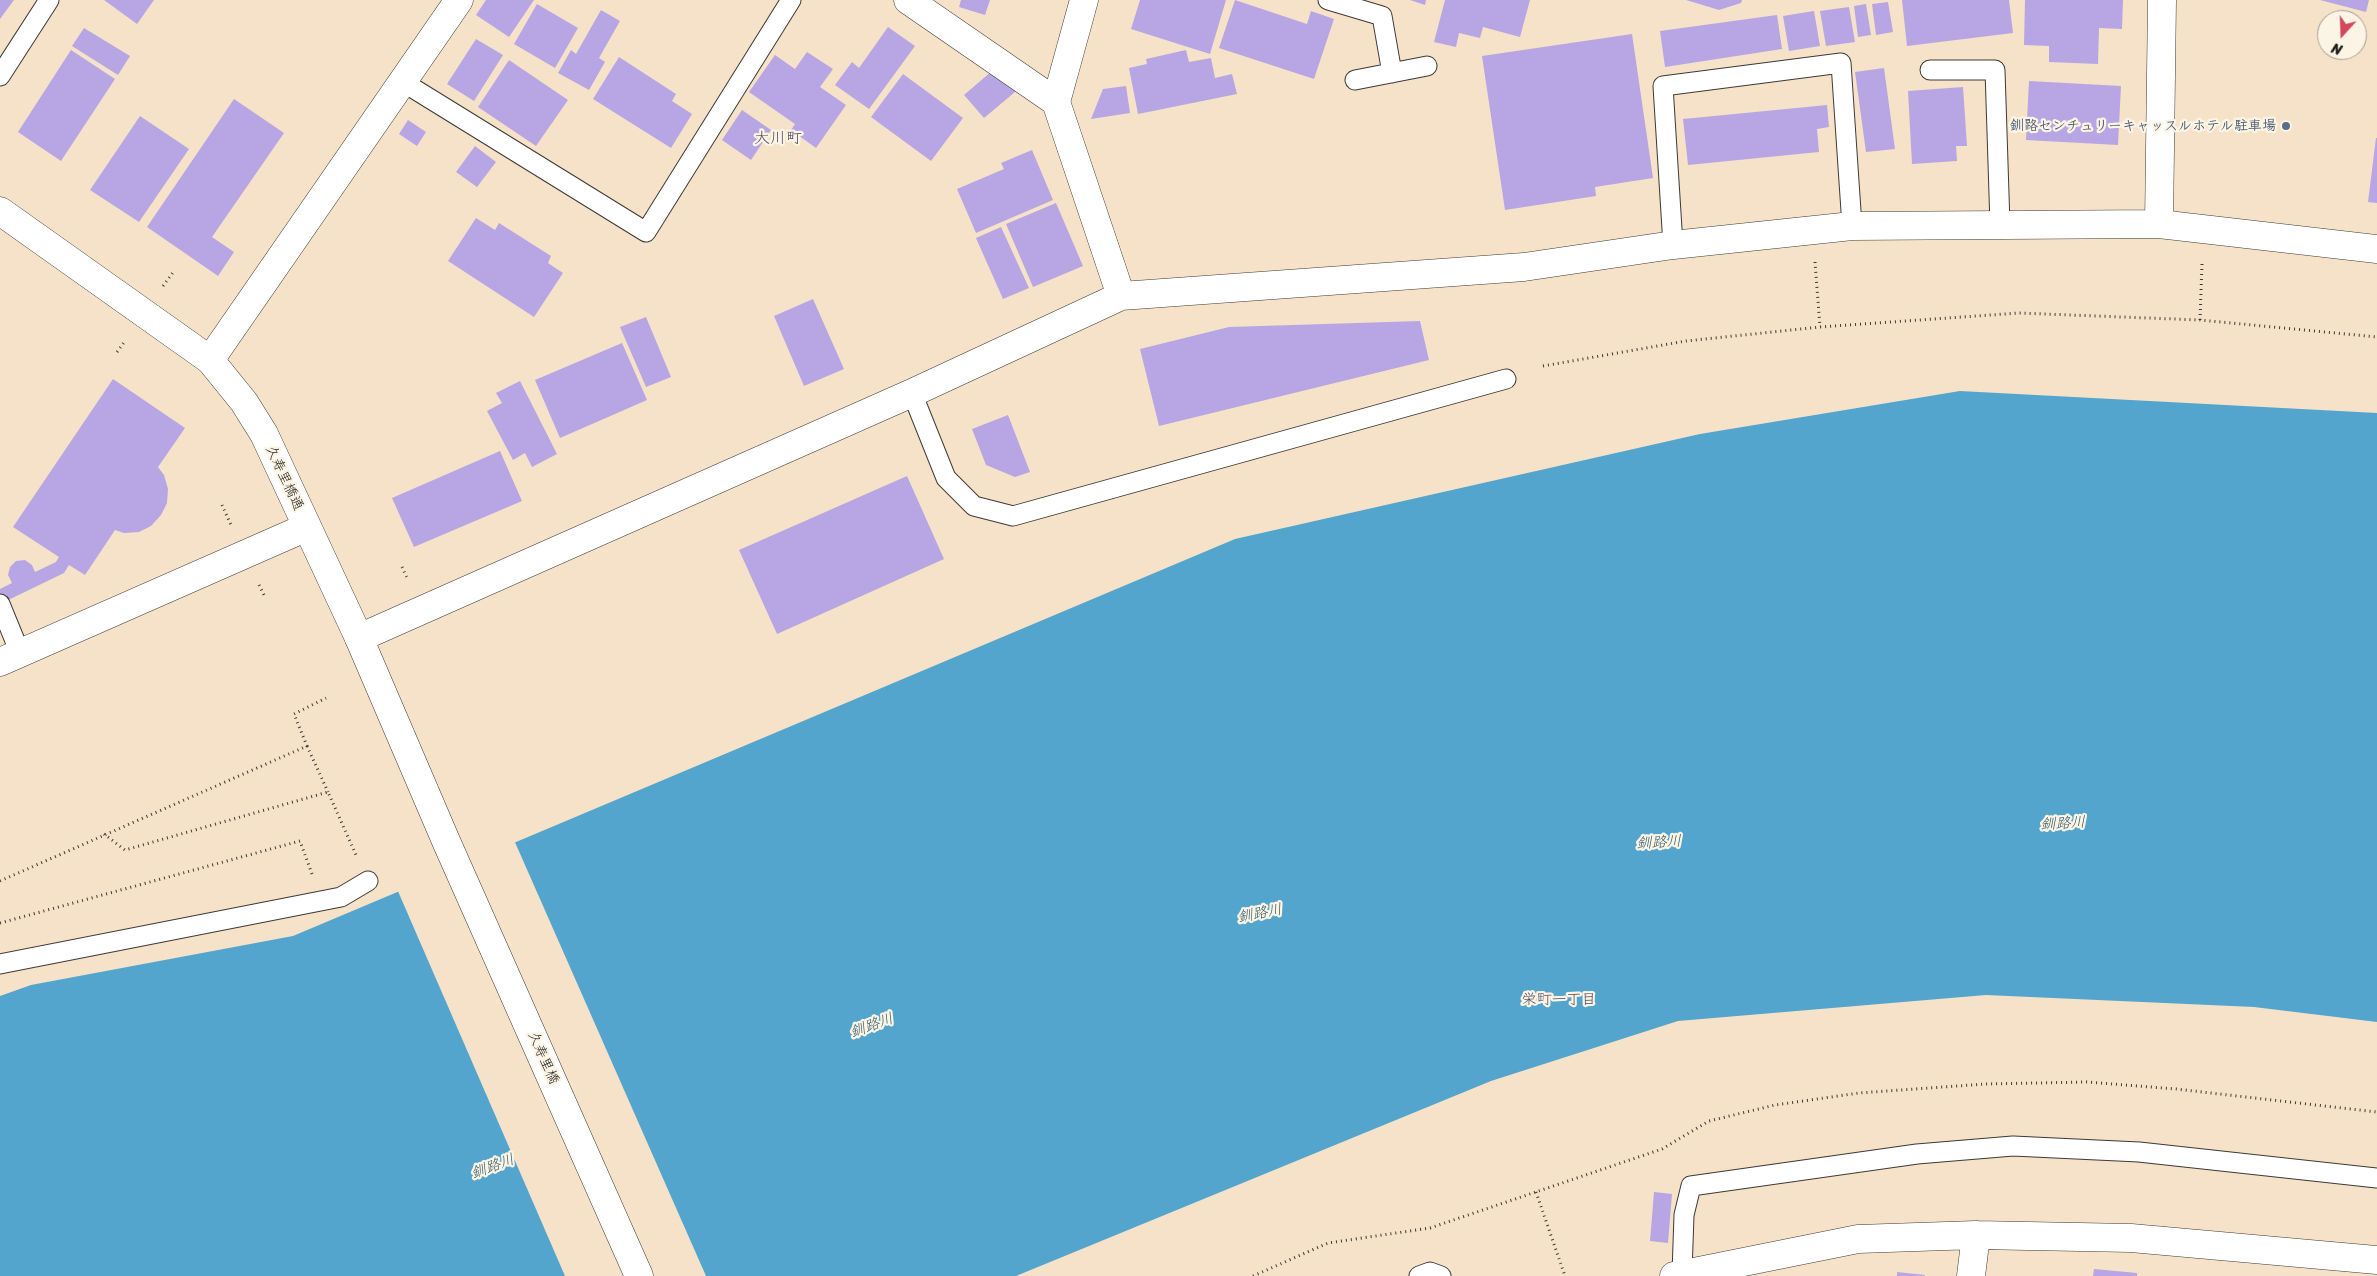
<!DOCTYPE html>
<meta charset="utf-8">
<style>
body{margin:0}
#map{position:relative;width:2377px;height:1276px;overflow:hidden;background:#f6e2c8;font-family:Sriracha,sans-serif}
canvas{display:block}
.north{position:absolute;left:2317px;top:10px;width:50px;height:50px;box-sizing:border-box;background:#fcf5e5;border:1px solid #a29e95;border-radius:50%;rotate:200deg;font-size:14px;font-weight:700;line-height:20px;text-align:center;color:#1c1c1c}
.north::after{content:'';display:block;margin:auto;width:18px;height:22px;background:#d1495b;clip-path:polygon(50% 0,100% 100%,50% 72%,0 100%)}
</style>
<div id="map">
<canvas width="2377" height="1276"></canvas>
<div class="north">N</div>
</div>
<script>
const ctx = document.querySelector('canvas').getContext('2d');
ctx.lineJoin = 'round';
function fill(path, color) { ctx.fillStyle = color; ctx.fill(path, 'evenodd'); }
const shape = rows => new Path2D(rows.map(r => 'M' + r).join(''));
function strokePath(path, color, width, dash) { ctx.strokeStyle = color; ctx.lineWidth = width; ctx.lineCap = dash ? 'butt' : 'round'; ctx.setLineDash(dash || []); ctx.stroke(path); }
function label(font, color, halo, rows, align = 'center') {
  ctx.font = font + ' Sriracha,"Klee One",sans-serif'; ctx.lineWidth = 4.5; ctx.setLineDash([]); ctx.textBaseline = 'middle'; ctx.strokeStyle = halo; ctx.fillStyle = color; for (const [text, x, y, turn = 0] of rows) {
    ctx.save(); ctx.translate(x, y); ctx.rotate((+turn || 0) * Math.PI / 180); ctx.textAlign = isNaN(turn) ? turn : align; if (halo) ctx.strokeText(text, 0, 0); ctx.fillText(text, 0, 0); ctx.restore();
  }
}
fill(shape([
 [1960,391,2377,413,2377,1022,2254,1007,1986,995,1678,1021,1491,1081,1016,1276,0,1276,0,996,31,985,293,936,1235,539,1700,434]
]), '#53a5ce');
fill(shape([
 [514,840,706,1276,565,1276,397,889]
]), '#f6e2c8');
fill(shape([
 [0,0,14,0,0,19],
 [104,0,154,0,137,24],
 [486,0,534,0,509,37,476,15],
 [961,0,990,0,985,15,959,7],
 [1140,0,1226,0,1210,54,1131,29],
 [1235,0,1307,24,1311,11,1334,19,1314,79,1219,48],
 [1410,0,1426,0,1425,5],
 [1445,0,1530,0,1520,37,1483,27,1480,38,1459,33,1456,47,1434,42],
 [1686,0,1742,0,1741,3,1719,10],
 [1902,0,2009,0,2013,33,1907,46],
 [2025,0,2123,0,2122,29,2099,28,2098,64,2049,62,2049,46,2024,45],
 [2320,0,2369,0,2366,12],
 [1888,2,1893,32,1876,35,1872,4],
 [537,4,578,28,555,68,514,44],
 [1866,4,1871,35,1858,37,1854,6],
 [1849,7,1855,42,1826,46,1820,11],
 [601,10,620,21,599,58,605,62,589,90,558,73,571,50,576,54],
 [1814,11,1820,46,1789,51,1783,16],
 [1777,15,1782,49,1665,67,1660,31],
 [888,27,915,46,869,109,835,85,852,62,859,68],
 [84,28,130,56,118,75,72,46],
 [1632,34,1653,178,1595,187,1596,196,1505,210,1482,56],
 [476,39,503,55,474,101,447,84],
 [71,50,115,79,61,161,18,132],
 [1186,50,1189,62,1211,58,1215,78,1232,74,1237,94,1138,114,1129,68,1147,64,1146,59],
 [807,52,833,69,820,87,846,105,816,148,791,130,795,124,749,92,775,55,795,69],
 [619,57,676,94,672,101,692,114,671,148,593,99],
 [509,60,568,100,536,146,478,107],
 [1884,68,1895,149,1866,152,1855,72],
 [992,71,1021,87,984,118,964,95],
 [903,74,963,118,931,161,871,117],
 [2029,81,2121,86,2118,145,2026,140],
 [1126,86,1130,113,1091,119,1103,89],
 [1963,87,1967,146,1956,146,1957,161,1912,164,1908,91],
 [234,99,284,133,212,237,234,252,218,276,147,227],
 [1827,105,1829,127,1817,129,1819,152,1688,165,1683,119],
 [742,110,771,130,751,160,722,140],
 [140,116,189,149,139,222,90,190],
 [408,120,426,132,417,146,399,134],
 [2376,138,2377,138,2377,203,2368,202],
 [475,146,496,162,477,187,456,172],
 [1032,150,1053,200,976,233,957,189,1004,169,1001,163],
 [1056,203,1083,266,1033,287,1006,224],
 [476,218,495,230,499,223,551,256,548,263,563,273,534,317,448,261],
 [1001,227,1029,288,1003,299,976,238],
 [813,299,844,369,804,386,774,316],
 [646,317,671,377,646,387,620,327],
 [1420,321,1429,360,1159,426,1140,349,1229,327],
 [622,343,647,400,560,438,535,380],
 [113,379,185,428,158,467,164,475,168,489,167,503,161,515,151,526,139,532,124,533,115,530,85,575,69,565,64,573,0,604,0,589,12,583,8,575,10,567,16,561,25,560,32,565,35,572,56,562,59,557,13,527],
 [520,381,557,454,532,467,525,453,513,460,487,411,502,403,496,393],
 [1008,415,1030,472,1015,477,986,465,972,429],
 [500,451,522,501,414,547,392,498],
 [907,476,944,559,777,634,739,550],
 [1654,1192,1672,1194,1668,1243,1650,1241],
 [2094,1269,2137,1273,2137,1276,2093,1276],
 [1897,1272,1925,1275,1925,1276,1897,1276]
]), '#b7a6e3');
const service = shape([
 [1328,0,1382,16,1392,73],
 [1930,70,1995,70,2000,225],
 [0,76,49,0],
 [1355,80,1427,66],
 [403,82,646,232,791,0],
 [1673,245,1663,86,1841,63,1852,226],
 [912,393,946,478,974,506,1013,516,1506,379],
 [0,604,20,653],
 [0,964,341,897,368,881],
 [1682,1273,1684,1215,1691,1186,1917,1154,2013,1146,2139,1152,2377,1178],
 [1419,1276,1430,1272,1441,1276]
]);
const minor = shape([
 [908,0,1056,102],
 [1084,0,1056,102,1121,296],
 [2159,224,2162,0],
 [210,360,459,0],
 [359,638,912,393,1121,296,1524,267,1673,245,1852,226,2159,224,2377,249],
 [1674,1276,1858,1239,1976,1235,2131,1238,2377,1260],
 [1971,1276,1976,1235]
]);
const tertiary = shape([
 [0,211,210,360,244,402,264,434,359,638,446,841,639,1276],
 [0,662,307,527]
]);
strokePath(service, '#3d3a36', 21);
strokePath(minor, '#3d3a36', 29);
strokePath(tertiary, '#3d3a36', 29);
strokePath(shape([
 [1815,262,1820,327],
 [163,286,174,271],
 [2200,320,2202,264],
 [117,352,125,341],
 [1543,366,1686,341,1820,327,2019,313,2200,320,2377,337],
 [222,505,231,525],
 [402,567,408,580],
 [259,585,264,595],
 [307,746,328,792],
 [104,834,125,850,328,792,356,855],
 [0,881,307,746,294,714,326,698],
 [0,923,300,841,312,874],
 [1536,1192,1565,1276],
 [1253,1276,1328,1243,1430,1228,1662,1149,1709,1121,1775,1105,1859,1093,1985,1084,2087,1082,2176,1089,2377,1112]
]), '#3d3a36', 3, [1, 4]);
strokePath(service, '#fff', 19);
strokePath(minor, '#fff', 28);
strokePath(tertiary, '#fff', 28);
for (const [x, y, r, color] of [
 [2286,126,5,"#5c6f8a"]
]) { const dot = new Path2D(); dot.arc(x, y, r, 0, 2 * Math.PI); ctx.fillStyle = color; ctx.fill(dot); strokePath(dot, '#fcf5e5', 2); }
label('bold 14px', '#4e5e75', '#fcf5e5', [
 ["釧路センチュリーキャッスルホテル駐車場",2276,126]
], 'right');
label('14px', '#1c1c1c', '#fcf5e5', [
 ["久寿里橋通",284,478,65],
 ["久寿里橋",543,1058,66]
]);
label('italic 15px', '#355a6c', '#fcf5e5', [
 ["釧路川",2063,824,-3],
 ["釧路川",1659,843,-3],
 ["釧路川",1260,914,-11],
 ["釧路川",872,1026,-20],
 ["釧路川",493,1167,-20]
]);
label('15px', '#524c62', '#fcf5e5', [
 ["栄町一丁目",1559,1000]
]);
label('16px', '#524c62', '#fcf5e5', [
 ["大川町",778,139]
]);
</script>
